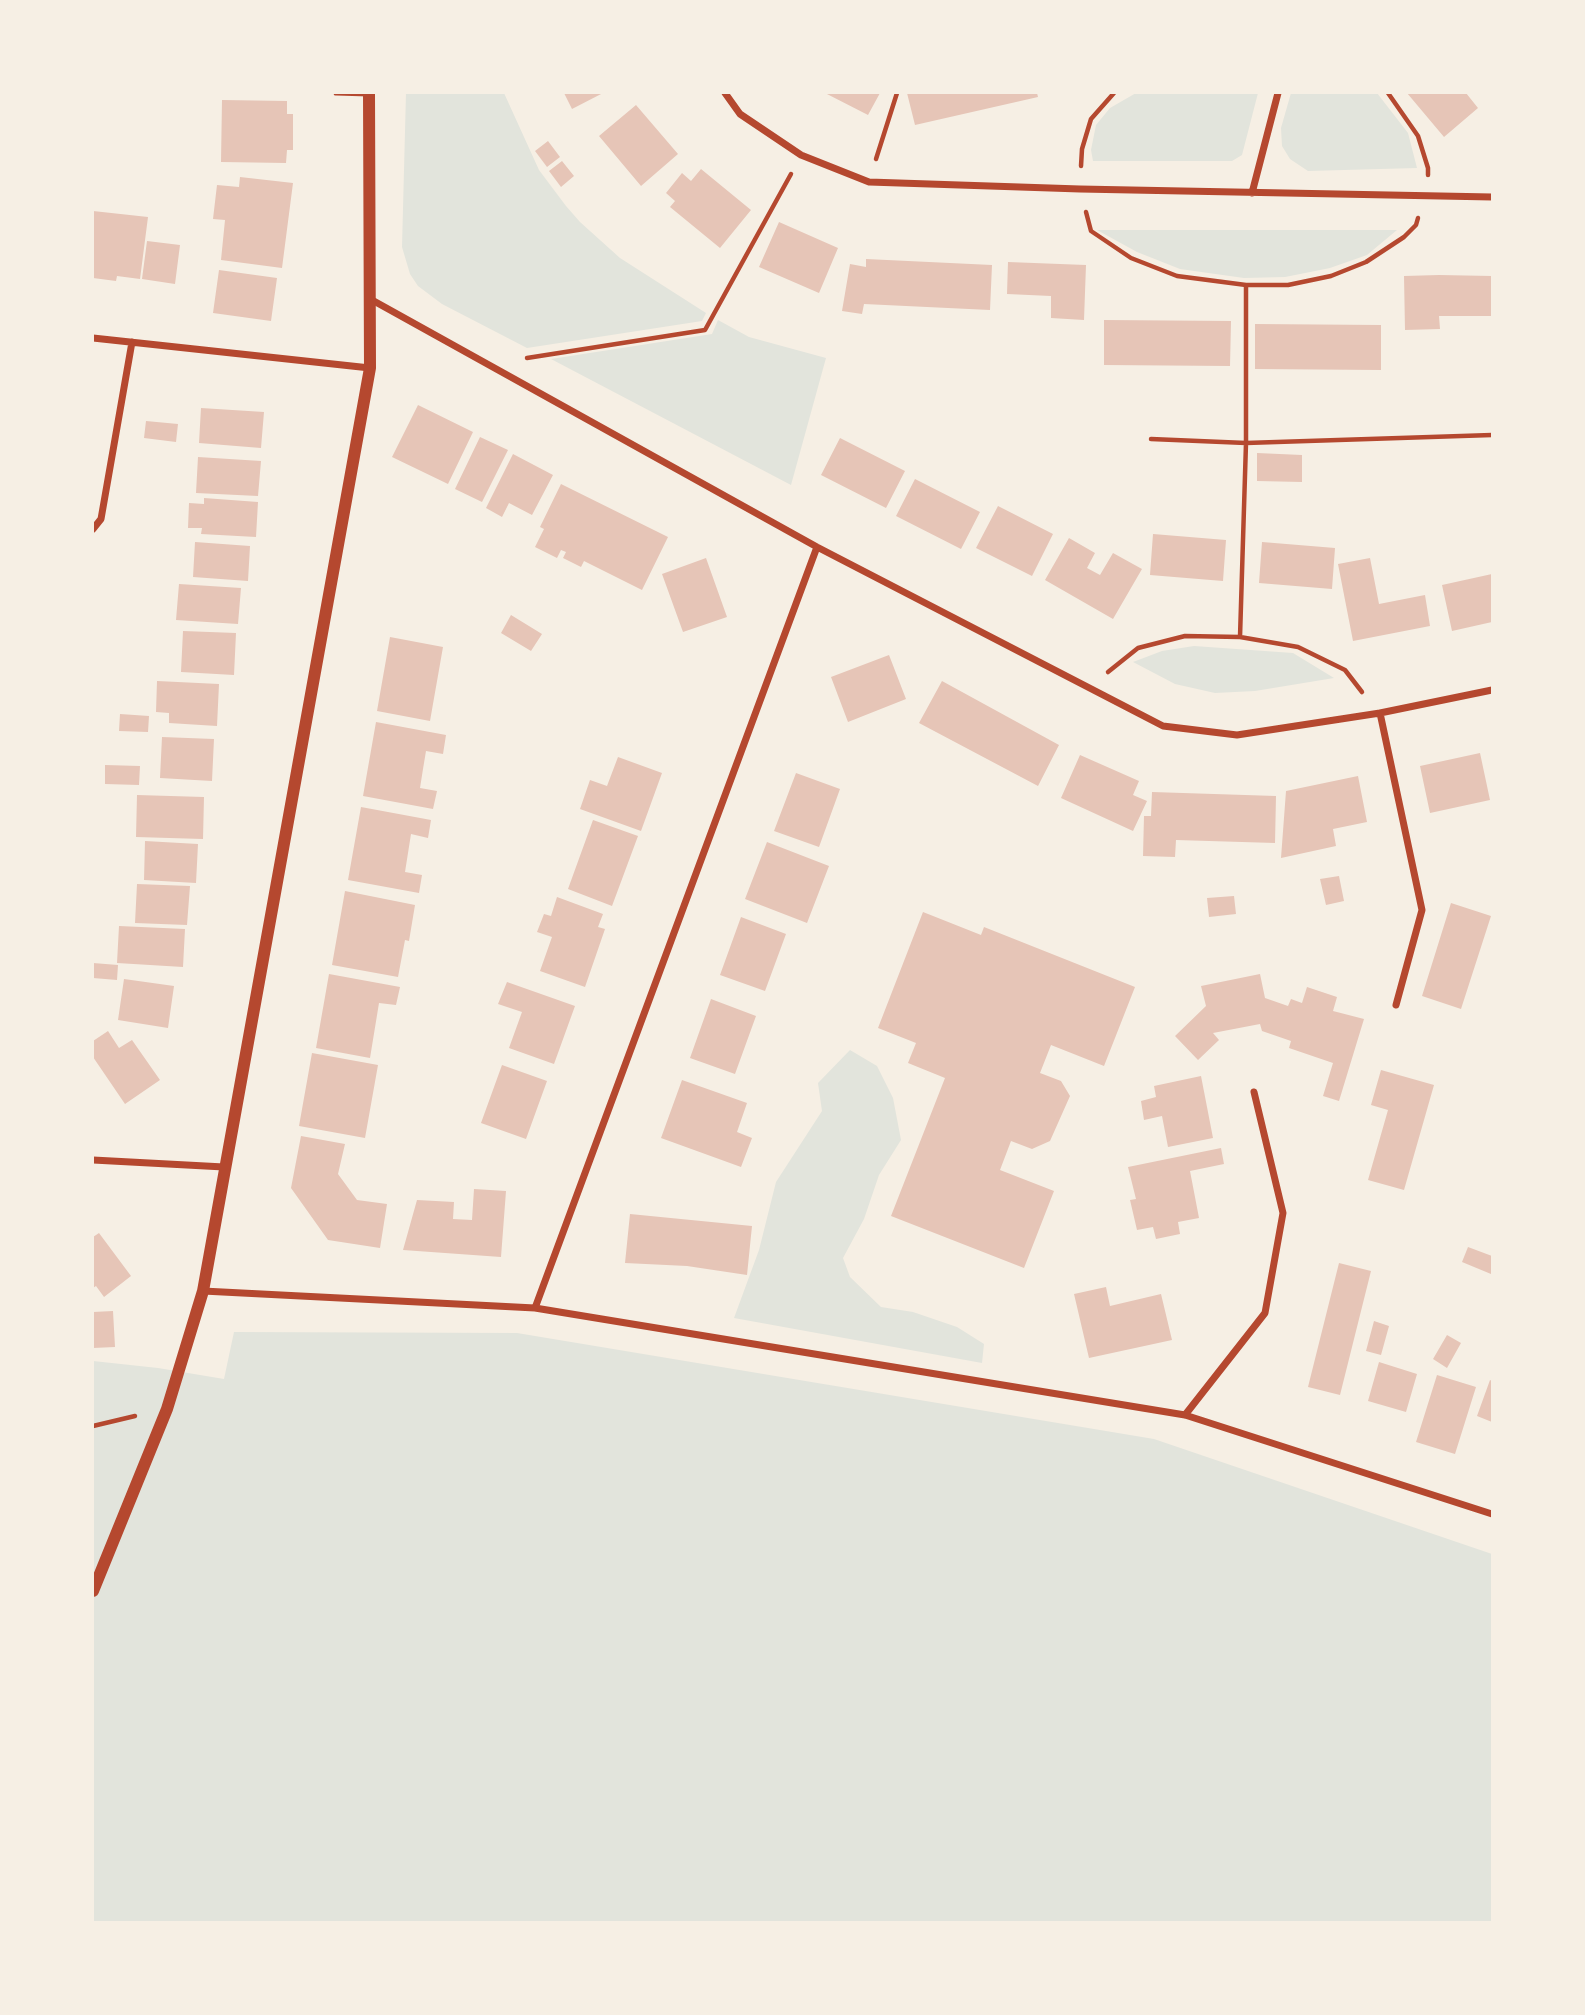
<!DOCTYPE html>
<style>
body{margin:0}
#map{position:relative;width:1585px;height:2015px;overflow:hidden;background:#f6efe4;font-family:Ubuntu,sans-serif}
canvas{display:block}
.frame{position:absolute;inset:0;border:94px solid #f6efe4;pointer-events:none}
</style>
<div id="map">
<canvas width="1585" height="2015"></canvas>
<div class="frame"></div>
</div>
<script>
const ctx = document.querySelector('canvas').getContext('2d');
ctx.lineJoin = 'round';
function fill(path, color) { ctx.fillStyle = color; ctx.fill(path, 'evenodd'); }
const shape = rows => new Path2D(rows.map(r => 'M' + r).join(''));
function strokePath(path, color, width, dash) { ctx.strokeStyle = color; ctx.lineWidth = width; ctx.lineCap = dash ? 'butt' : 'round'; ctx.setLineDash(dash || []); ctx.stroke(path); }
fill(shape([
 [406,93,504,93,539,170,566,206,580,222,620,258,706,313,702,321,527,348,442,304,418,286,410,274,402,247],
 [1136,93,1258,93,1242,155,1232,161,1093,161,1091,150,1096,125,1110,108],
 [1291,93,1377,93,1408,133,1417,168,1308,171,1290,159,1282,146,1281,128],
 [1097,230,1397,230,1367,255,1330,268,1285,277,1244,278,1180,269,1137,252],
 [718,320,749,337,826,358,791,485,551,359,712,334],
 [1194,646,1293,653,1334,678,1255,691,1215,693,1175,684,1133,662,1162,651],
 [850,1050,877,1066,893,1098,901,1140,879,1175,864,1219,843,1258,850,1277,881,1307,913,1312,957,1327,984,1344,982,1363,734,1318,759,1250,776,1182,822,1111,818,1083],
 [234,1332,517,1333,1154,1439,1492,1554,1492,1922,93,1922,93,1361,158,1368,224,1379]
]), '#e2e4dc');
fill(shape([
 [564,93,603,93,572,109],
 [825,93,880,93,868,115],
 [907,93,1037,93,1038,97,915,125],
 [1407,93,1466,93,1478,108,1444,137],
 [222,100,287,101,287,114,293,114,293,150,287,150,286,163,221,162],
 [636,105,678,154,641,186,599,136],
 [548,141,560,157,547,167,535,151],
 [562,161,574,176,561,187,549,171],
 [701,169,751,210,720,248,670,207,675,201,666,193,682,173,691,181],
 [240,177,293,183,282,268,221,260,225,220,213,219,217,185,239,187],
 [93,211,148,217,140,279,117,276,116,281,93,278],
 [779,222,838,248,819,293,759,267],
 [147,241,180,245,175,284,142,279],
 [866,259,992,265,990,310,864,304,862,314,842,311,850,264,866,267],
 [1008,262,1086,265,1084,320,1051,318,1051,296,1007,294],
 [219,270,277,278,271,321,213,313],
 [1439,275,1492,276,1492,316,1439,316,1440,329,1405,330,1404,276],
 [1104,320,1231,321,1230,366,1104,365],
 [1255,324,1381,325,1381,370,1255,369],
 [418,405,473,432,448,484,392,457],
 [201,408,264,412,261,448,199,443],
 [146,421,178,424,176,442,144,438],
 [480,437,508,450,482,502,455,489],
 [840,438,905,471,886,508,821,475],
 [1257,453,1302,455,1302,482,1257,481],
 [513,454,553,475,532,515,509,503,502,517,486,508],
 [198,457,261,461,258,496,196,493],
 [915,479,980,512,961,549,896,516],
 [561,484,668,537,642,590,584,561,581,567,563,558,566,552,561,550,557,558,535,547,544,529,540,527],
 [204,498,258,502,256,537,201,534,202,528,188,528,189,503,204,504],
 [998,506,1053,534,1032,576,976,548],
 [1153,534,1226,540,1223,581,1150,575],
 [1069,538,1095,553,1087,568,1100,575,1113,553,1142,569,1113,619,1045,580],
 [195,542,250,546,248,581,193,577],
 [1262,542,1335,548,1332,589,1259,583],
 [706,558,727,617,683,632,662,574],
 [1370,558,1379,604,1425,595,1430,626,1353,641,1338,564],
 [1492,574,1492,622,1452,631,1442,585],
 [179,584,241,588,238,624,176,620],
 [511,615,542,634,531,651,501,633],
 [183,631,236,633,234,675,181,672],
 [390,637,443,647,430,721,377,711],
 [889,655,906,699,848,722,831,677],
 [157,681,219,684,217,726,169,723,169,713,156,712],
 [942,681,1059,745,1038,786,919,723],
 [120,714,149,716,148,732,119,731],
 [376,722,446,735,443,754,426,751,423,769,420,788,437,791,433,809,363,796],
 [162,737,214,739,212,781,160,778],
 [1480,753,1490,800,1430,813,1420,766],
 [1080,755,1139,781,1133,795,1147,801,1133,831,1061,798],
 [618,757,662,773,641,831,580,809,590,780,607,786],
 [105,765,140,766,139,785,105,784],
 [796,773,840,789,819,847,774,831],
 [1358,776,1367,822,1333,829,1336,846,1281,858,1286,791],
 [1152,792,1276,796,1275,843,1176,840,1175,857,1143,856,1144,816,1151,816],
 [137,795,204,797,203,839,136,837],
 [361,807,431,820,428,838,411,834,405,872,422,875,419,893,348,880],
 [593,820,638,836,612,906,568,889],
 [145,841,198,844,196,883,144,880],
 [767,842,829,866,807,923,745,899],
 [1339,876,1344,901,1326,905,1320,879],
 [137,884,190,886,187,925,135,923],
 [345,891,415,905,409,941,405,940,398,977,332,965],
 [1234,896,1236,914,1209,917,1207,898],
 [557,897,603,914,598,927,605,929,585,987,540,971,552,937,537,932,544,914,551,916],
 [1451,903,1491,916,1461,1009,1422,996],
 [923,912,981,935,984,927,1135,987,1104,1066,1051,1045,1040,1073,1061,1081,1070,1096,1050,1141,1032,1149,1011,1141,1000,1170,1054,1191,1024,1268,891,1216,945,1078,908,1063,916,1043,878,1028],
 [741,917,786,934,765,991,720,975],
 [119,926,185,929,183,967,117,963],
 [93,963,118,965,117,980,93,978],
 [329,974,400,987,396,1005,379,1003,370,1058,316,1048],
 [1260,974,1265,998,1288,1006,1291,999,1302,1003,1307,987,1337,997,1333,1011,1364,1019,1339,1101,1323,1096,1333,1063,1289,1048,1291,1041,1262,1031,1260,1024,1213,1033,1219,1040,1198,1060,1175,1036,1206,1006,1201,986],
 [124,979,174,986,168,1028,118,1020],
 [507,982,575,1006,554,1064,509,1048,522,1012,498,1004],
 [711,999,756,1016,735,1074,690,1058],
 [108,1031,119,1048,132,1040,160,1080,125,1104,93,1057,93,1041],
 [312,1053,378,1065,365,1138,299,1126],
 [502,1065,547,1081,526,1139,481,1123],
 [1381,1070,1434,1085,1404,1190,1368,1180,1388,1110,1371,1105],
 [1201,1076,1213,1138,1168,1147,1162,1116,1144,1120,1141,1101,1156,1097,1154,1086],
 [682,1080,747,1103,737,1132,752,1138,741,1167,661,1138],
 [301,1136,345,1144,338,1174,357,1200,387,1204,380,1248,328,1240,291,1188],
 [1221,1148,1224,1164,1190,1171,1199,1218,1178,1222,1180,1234,1156,1239,1153,1227,1137,1230,1130,1200,1136,1199,1128,1167],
 [474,1189,506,1191,501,1257,403,1250,417,1200,454,1202,453,1219,472,1220],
 [630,1214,752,1226,747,1275,687,1266,625,1263],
 [99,1233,131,1276,104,1297,96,1286,93,1288,93,1237],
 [1468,1247,1492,1256,1491,1274,1462,1262],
 [1339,1263,1371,1271,1340,1395,1308,1387],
 [1106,1287,1110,1306,1161,1294,1172,1340,1089,1358,1074,1294],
 [113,1311,115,1347,93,1348,93,1312],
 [1374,1321,1389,1326,1381,1355,1366,1351],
 [1447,1335,1461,1343,1447,1368,1433,1359],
 [1379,1362,1417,1374,1406,1412,1368,1401],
 [1437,1375,1476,1387,1455,1454,1416,1442],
 [1490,1380,1492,1381,1492,1422,1477,1416]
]), '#e6c5b7');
strokePath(shape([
 [1388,93,1418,136,1428,168,1428,175],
 [876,159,897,93],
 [1081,166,1082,149,1091,119,1114,93],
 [1086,212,1091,231,1131,258,1177,276,1246,285,1246,443,1240,637,1298,647,1345,670,1362,692],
 [1246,285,1288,285,1331,276,1366,262,1404,237,1416,225,1418,218],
 [527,358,705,330,791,174],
 [1151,439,1246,443,1492,435],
 [1108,672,1138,648,1185,636,1240,637],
 [93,1426,135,1416]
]), '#b5482f', 4.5);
strokePath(shape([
 [336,93,369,94]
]), '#b5482f', 5);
strokePath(shape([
 [725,93,740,114,801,155,869,182,1080,189,1492,197],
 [1252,193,1278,93],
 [372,300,817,547,1163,726,1237,735,1380,713,1492,690],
 [93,338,370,368],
 [93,529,101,519,132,342],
 [1380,713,1422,910,1396,1005],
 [93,1160,224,1167],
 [203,1291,535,1308,1185,1415,1492,1514],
 [535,1308,817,547],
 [1185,1415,1265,1313,1283,1213,1254,1092]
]), '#b5482f', 7);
strokePath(shape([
 [93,1591,167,1409,203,1291,370,368,369,93]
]), '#b5482f', 12);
</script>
